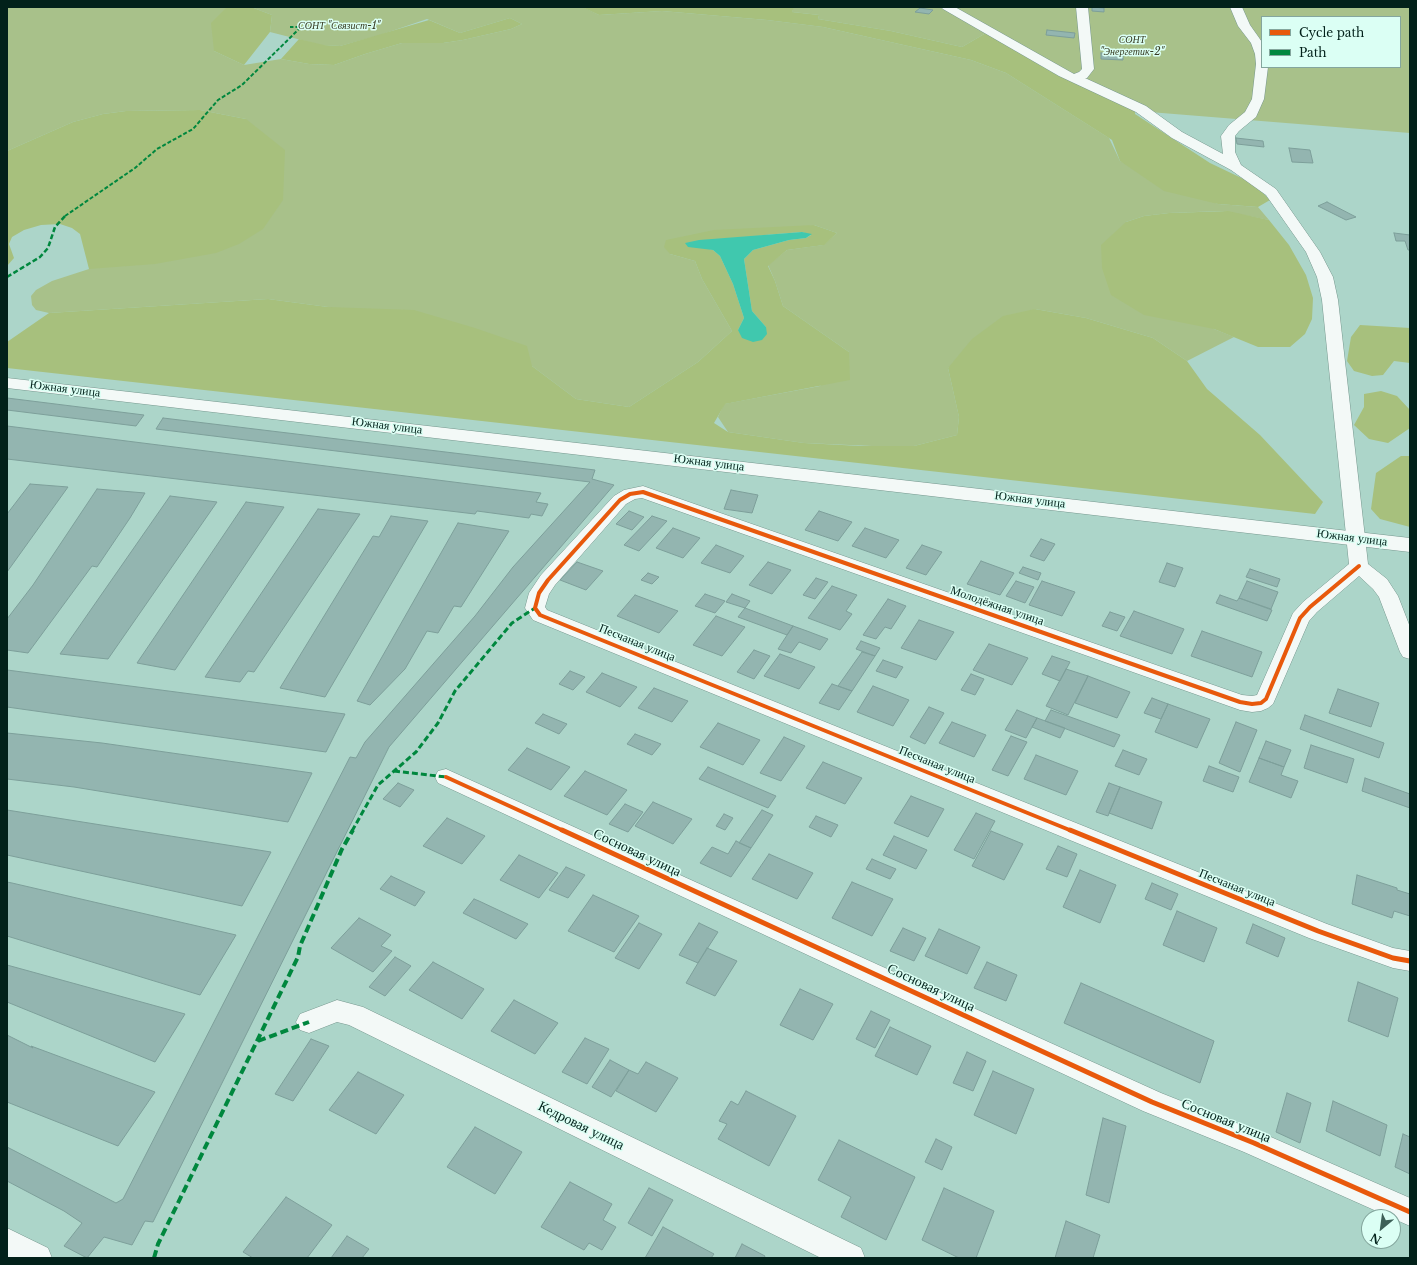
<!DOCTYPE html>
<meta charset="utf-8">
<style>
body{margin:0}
#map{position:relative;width:1417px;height:1265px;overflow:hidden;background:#acd5c9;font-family:"Libre Baskerville",serif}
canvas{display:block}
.frame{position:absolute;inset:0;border:8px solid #02211a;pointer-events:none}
.legend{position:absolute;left:1261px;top:16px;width:140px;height:52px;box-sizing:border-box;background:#dbfff4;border:1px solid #84a69d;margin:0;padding:5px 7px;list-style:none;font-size:12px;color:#02211a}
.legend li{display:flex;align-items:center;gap:8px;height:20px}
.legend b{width:20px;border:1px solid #84a69d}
.north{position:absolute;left:1361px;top:1209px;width:40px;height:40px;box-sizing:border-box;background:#dbfff4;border:1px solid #84a69d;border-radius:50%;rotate:209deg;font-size:11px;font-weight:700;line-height:16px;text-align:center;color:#02211a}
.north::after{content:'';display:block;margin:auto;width:14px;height:18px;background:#3d6057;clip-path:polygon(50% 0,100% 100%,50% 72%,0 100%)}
</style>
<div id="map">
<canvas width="1417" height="1265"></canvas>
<div class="frame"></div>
<ul class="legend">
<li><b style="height:5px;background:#e8590c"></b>Cycle path</li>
<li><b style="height:5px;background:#00873e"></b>Path</li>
</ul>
<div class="north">N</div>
</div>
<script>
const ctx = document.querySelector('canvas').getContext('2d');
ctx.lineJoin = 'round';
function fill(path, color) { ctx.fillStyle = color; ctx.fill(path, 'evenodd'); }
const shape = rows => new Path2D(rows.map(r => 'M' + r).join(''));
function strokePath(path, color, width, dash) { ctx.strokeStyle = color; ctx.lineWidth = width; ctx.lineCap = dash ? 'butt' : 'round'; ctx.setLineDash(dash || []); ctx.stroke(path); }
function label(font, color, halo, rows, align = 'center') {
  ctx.font = font + ' "Libre Baskerville",serif'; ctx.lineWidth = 3; ctx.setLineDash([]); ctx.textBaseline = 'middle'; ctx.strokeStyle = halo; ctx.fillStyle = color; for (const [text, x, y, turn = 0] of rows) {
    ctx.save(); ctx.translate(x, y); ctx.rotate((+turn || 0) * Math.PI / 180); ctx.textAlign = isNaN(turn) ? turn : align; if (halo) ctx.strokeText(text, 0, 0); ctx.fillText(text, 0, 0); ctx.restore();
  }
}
fill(shape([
 [7,7,227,7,214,51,244,65,281,59,309,64,334,65,365,54,402,43,443,43,463,40,511,29,522,24,510,18,460,33,427,19,380,35,340,46,321,45,270,32,272,15,251,7,583,7,599,15,662,11,767,20,823,27,971,60,1006,73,1109,138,1120,161,1218,204,1258,207,1269,220,1223,211,1169,213,1144,216,1126,222,1214,329,1234,337,1187,361,1153,338,1086,318,1035,309,948,368,959,417,957,435,914,446,872,446,804,443,728,432,718,417,724,404,820,386,849,352,783,306,775,281,768,265,787,250,823,245,837,233,814,225,670,254,695,261,702,279,732,331,698,362,629,407,576,399,532,366,328,307,268,299,49,313,36,310,32,305,31,296,36,290,52,281,89,269,246,119,200,110,126,111,103,114,73,122,7,151],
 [790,7,1410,7,1410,133,1137,111,1057,75,986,33,962,47,891,31,818,19,819,15,792,12,793,8],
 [1262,17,1400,17,1400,67,1262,67]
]), '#a8c18a');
fill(shape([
 [227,7,251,7,272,15,270,32,244,65,214,51,211,23],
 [582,7,794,7,792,12,819,15,818,19,891,31,962,47,986,33,1057,75,1135,110,1135,114,1210,163,1254,184,1270,200,1258,207,1218,204,1164,191,1120,161,1112,140,1006,73,971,60,823,27,767,20,662,11,599,15],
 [510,18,522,24,511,29,463,40,443,43,402,43,365,54,334,65,309,64,281,59,299,39,324,45,340,46,429,20,460,33],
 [200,110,246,119,285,150,283,200,263,229,239,244,216,253,155,264,89,269,80,234,72,228,60,224,41,225,24,230,12,237,9,244,14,258,7,266,7,151,73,122,103,114,126,111],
 [1228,211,1269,220,1289,245,1306,275,1313,298,1312,319,1305,334,1290,347,1258,347,1214,329,1144,315,1111,295,1102,268,1101,245,1126,222,1144,216,1169,213],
 [814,225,837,233,824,245,787,250,768,266,775,281,783,306,849,352,850,380,725,404,714,423,728,432,804,443,861,446,914,446,957,435,959,417,948,368,972,339,1003,316,1035,309,1086,318,1153,338,1187,361,1207,389,1260,435,1323,502,1315,514,7,368,7,342,49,313,268,299,328,307,414,310,475,328,527,346,532,366,576,399,629,407,698,362,732,331,702,279,695,261,670,254,664,247,666,240,714,230],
 [802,232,811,235,806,238,789,240,753,250,744,259,752,311,766,327,738,330,744,318,733,284,720,256,713,250,685,243,699,240],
 [1360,325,1410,328,1410,363,1394,361,1383,375,1372,376,1354,371,1347,361,1351,337],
 [1381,391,1397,396,1410,410,1410,428,1388,443,1369,439,1354,425,1364,407,1364,394],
 [1401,456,1410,456,1410,527,1380,519,1371,509,1376,473]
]), '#a7c07d');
fill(shape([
 [802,232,812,234,806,238,789,240,753,250,744,259,752,311,766,327,767,334,762,340,753,342,742,338,738,330,744,318,733,284,720,256,713,250,688,247,685,243,699,240]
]), '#40c8ae');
const building = shape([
 [1092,7,1104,8,1104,12,1092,11,1092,7],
 [920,8,933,10,929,14,915,12,920,8],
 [1047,30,1075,33,1074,38,1046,35,1047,30],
 [1101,53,1123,55,1123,60,1101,59,1101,53],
 [1236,138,1263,141,1264,147,1237,144,1236,138],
 [1289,148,1310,150,1313,163,1292,162,1289,148],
 [1327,202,1356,217,1346,220,1318,206,1327,202],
 [1394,233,1410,235,1410,250,1408,250,1405,241,1396,241,1394,233],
 [7,398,144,415,136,426,7,410,7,398],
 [163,418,595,470,592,479,614,485,389,747,153,1222,145,1221,132,1245,104,1237,87,1258,64,1246,82,1223,64,1211,7,1181,7,1147,116,1203,123,1199,350,757,356,758,365,742,475,616,513,567,590,482,156,429,163,418],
 [7,426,541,493,536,502,548,504,542,516,531,514,529,518,477,511,475,514,7,459,7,426],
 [30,484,68,487,7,572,7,514,30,484],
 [97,489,145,493,130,518,97,567,92,566,28,653,7,650,7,619,33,585,97,489],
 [731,490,758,495,752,513,724,509,731,490],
 [170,496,217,502,108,659,60,654,170,496],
 [246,502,284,507,175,670,137,663,246,502],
 [318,509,360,514,254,672,248,671,240,682,205,677,318,509],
 [629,511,644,517,632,530,616,524,629,511],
 [819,511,852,522,838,541,805,530,819,511],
 [391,516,428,521,325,697,280,688,373,536,379,537,391,516],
 [652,516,667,521,639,551,624,545,652,516],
 [458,523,509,531,461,607,454,606,438,633,427,631,405,669,370,705,357,701,458,523],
 [673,528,700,538,683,558,656,548,673,528],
 [865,528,899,540,886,558,852,546,865,528],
 [1041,539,1055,544,1044,561,1030,556,1041,539],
 [716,545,744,556,730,573,701,563,716,545],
 [922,545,942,552,926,575,906,568,922,545],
 [981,561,1014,573,1000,595,967,584,981,561],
 [577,562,603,571,586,590,560,580,577,562],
 [768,562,791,570,772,594,749,585,768,562],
 [1167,563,1183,568,1175,587,1159,582,1167,563],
 [1023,567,1041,573,1038,580,1019,573,1023,567],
 [1250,569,1280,579,1277,587,1246,577,1250,569],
 [648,573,659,577,652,584,641,580,648,573],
 [816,578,828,582,815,599,803,595,816,578],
 [1016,581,1034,587,1025,603,1006,596,1016,581],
 [1042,581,1075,592,1062,616,1029,605,1042,581],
 [1247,581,1278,592,1271,609,1239,598,1247,581],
 [832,586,857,595,846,611,852,614,840,630,808,618,832,586],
 [705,594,725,601,715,613,695,606,705,594],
 [732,594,750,601,745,608,726,602,732,594],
 [635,595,678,611,659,633,617,616,635,595],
 [1220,595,1237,601,1239,598,1272,610,1267,621,1216,603,1220,595],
 [888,599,906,606,891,629,885,627,876,639,863,635,888,599],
 [745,608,793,626,787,635,738,617,745,608],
 [1134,611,1184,629,1172,654,1120,636,1134,611],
 [1110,612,1125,617,1117,631,1102,626,1110,612],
 [716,616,745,627,722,656,693,645,716,616],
 [919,620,954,632,936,660,901,648,919,620],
 [793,626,807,631,828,639,820,650,799,642,791,653,778,649,793,626],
 [1202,631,1262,652,1252,677,1191,656,1202,631],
 [861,641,880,648,875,656,856,649,861,641],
 [989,644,1028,658,1012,685,973,670,989,644],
 [754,650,770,656,754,679,737,672,754,650],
 [862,652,875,656,852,691,838,686,862,652],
 [780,654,815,667,799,689,764,676,780,654],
 [1052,656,1070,662,1060,681,1042,674,1052,656],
 [883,660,903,667,896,678,876,671,883,660],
 [1066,669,1088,676,1068,715,1046,706,1066,669],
 [7,670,345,714,326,752,7,707,7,670],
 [570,671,585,677,573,690,559,684,570,671],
 [602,673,637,687,620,707,586,692,602,673],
 [971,674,984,679,975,695,961,690,971,674],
 [1088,676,1130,692,1117,718,1075,703,1088,676],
 [832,684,852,691,839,710,819,703,832,684],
 [873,686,909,700,893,726,857,712,873,686],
 [654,688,688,701,672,722,638,708,654,688],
 [1338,689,1379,703,1371,727,1329,713,1338,689],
 [1152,698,1168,704,1161,719,1144,713,1152,698],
 [1168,704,1210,719,1197,748,1155,732,1168,704],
 [929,707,944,713,925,744,910,737,929,707],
 [1017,710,1037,718,1026,738,1005,730,1017,710],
 [1051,710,1120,735,1114,747,1045,721,1051,710],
 [543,714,567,724,559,734,535,723,543,714],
 [1305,715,1384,743,1379,758,1300,729,1305,715],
 [1037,718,1065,728,1060,738,1032,727,1037,718],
 [952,722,986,735,974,757,939,743,952,722],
 [1236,722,1257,730,1240,772,1219,763,1236,722],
 [718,723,760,740,743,765,700,747,718,723],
 [7,733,102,743,312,773,288,822,74,787,7,779,7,733],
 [635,734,661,744,652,755,627,744,635,734],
 [1011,736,1027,742,1008,776,992,770,1011,736],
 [784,737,805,746,781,781,760,773,784,737],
 [1266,741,1291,750,1284,767,1259,758,1266,741],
 [1311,745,1354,759,1347,783,1304,768,1311,745],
 [527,748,570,767,551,790,508,770,527,748],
 [1123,750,1147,759,1139,775,1115,766,1123,750],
 [1036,755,1078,771,1066,795,1024,779,1036,755],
 [1259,758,1284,767,1281,775,1298,781,1291,798,1249,782,1259,758],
 [823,762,862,778,845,804,806,788,823,762],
 [1209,766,1239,777,1233,792,1203,781,1209,766],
 [708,767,776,796,768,808,699,779,708,767],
 [585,771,627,790,607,815,564,796,585,771],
 [1365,778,1410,794,1410,808,1362,791,1365,778],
 [398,783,414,790,400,807,383,799,398,783],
 [1109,783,1120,787,1108,816,1096,812,1109,783],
 [1120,787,1162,802,1152,829,1109,813,1120,787],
 [911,796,944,809,928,837,894,823,911,796],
 [653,802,692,819,673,844,635,826,653,802],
 [625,804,643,812,628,832,609,824,625,804],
 [7,810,271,852,242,906,7,855,7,810],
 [762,810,773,815,751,848,739,843,762,810],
 [976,813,995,821,974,859,954,850,976,813],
 [724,814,733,818,725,830,716,826,724,814],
 [816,816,838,825,831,837,809,827,816,816],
 [447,818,485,836,462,864,423,846,447,818],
 [991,831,1023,844,1004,880,972,866,991,831],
 [894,836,927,850,916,869,883,855,894,836],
 [736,841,751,848,731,877,700,863,712,847,728,854,736,841],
 [1058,846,1077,854,1067,877,1046,869,1058,846],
 [769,854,813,873,797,899,752,879,769,854],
 [519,855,558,873,539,898,500,880,519,855],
 [872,859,896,869,890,879,866,869,872,859],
 [566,867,585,875,568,898,549,890,566,867],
 [1080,870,1116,885,1100,923,1063,907,1080,870],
 [1357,875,1397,888,1397,890,1410,894,1410,916,1394,911,1392,918,1352,904,1357,875],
 [391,876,425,892,415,906,380,889,391,876],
 [7,882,12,883,236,935,200,995,7,936,7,882],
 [852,882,893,899,872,936,832,918,852,882],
 [1152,883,1178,894,1171,910,1145,899,1152,883],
 [593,895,639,916,614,952,568,931,593,895],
 [474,899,479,901,528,924,516,939,463,913,474,899],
 [1177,911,1217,928,1204,962,1163,945,1177,911],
 [359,918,391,935,381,946,392,951,373,972,331,948,359,918],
 [639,923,662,934,639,969,615,958,639,923],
 [699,923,718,932,698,963,679,955,699,923],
 [1253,924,1285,938,1278,957,1246,943,1253,924],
 [903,928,926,938,914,961,890,951,903,928],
 [939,929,980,947,967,974,925,956,939,929],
 [707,948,737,961,715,996,686,983,707,948],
 [395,957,411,966,385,996,369,987,395,957],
 [433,962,484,989,462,1019,409,990,433,962],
 [987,962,1017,975,1006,1001,974,988,987,962],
 [7,965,185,1014,155,1062,7,1002,7,965],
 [1358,982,1398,998,1388,1037,1348,1021,1358,982],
 [1081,983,1214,1041,1200,1083,1064,1023,1081,983],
 [800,989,833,1004,813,1040,780,1025,800,989],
 [514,1000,558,1023,535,1054,491,1031,514,1000],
 [871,1011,890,1020,875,1048,856,1039,871,1011],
 [890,1027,931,1046,917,1075,875,1056,890,1027],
 [7,1035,33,1048,31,1046,155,1092,118,1146,7,1102,7,1035],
 [585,1038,609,1049,587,1084,562,1072,585,1038],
 [311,1039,329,1046,293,1101,275,1094,311,1039],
 [967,1052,986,1061,973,1091,953,1083,967,1052],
 [610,1060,629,1070,611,1097,592,1087,610,1060],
 [646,1062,678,1078,656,1112,616,1091,629,1070,638,1074,646,1062],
 [993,1071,1034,1089,1016,1134,974,1115,993,1071],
 [358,1072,404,1095,376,1134,329,1110,358,1072],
 [746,1091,796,1116,769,1166,718,1139,727,1124,719,1121,731,1101,738,1105,746,1091],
 [1287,1093,1311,1103,1300,1143,1276,1132,1287,1093],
 [1333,1101,1387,1125,1380,1156,1326,1131,1333,1101],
 [1103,1118,1126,1126,1109,1203,1086,1195,1103,1118],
 [475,1127,522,1152,495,1194,447,1167,475,1127],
 [1403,1134,1410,1137,1410,1174,1395,1167,1403,1134],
 [936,1139,952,1147,942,1170,925,1162,936,1139],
 [839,1140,915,1177,886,1240,841,1217,851,1197,818,1180,839,1140],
 [570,1182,612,1204,603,1220,616,1227,602,1250,589,1243,584,1250,541,1227,570,1182],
 [649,1188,673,1200,652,1236,628,1223,649,1188],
 [944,1188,994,1211,976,1258,959,1258,922,1240,944,1188],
 [286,1197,332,1225,307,1258,253,1258,243,1252,286,1197],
 [1066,1221,1100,1235,1093,1258,1055,1258,1066,1221],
 [663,1227,714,1254,711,1258,645,1258,663,1227],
 [347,1236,369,1249,362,1258,331,1258,347,1236],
 [742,1244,765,1256,764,1258,735,1258,742,1244]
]);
fill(building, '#93b5b0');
strokePath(building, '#7d9f9a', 1);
const street = shape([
 [941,7,955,7,1074,74,1079,72,1082,69,1076,7,1088,7,1094,69,1087,78,1085,78,1146,106,1182,132,1223,154,1221,136,1229,125,1245,112,1252,99,1256,64,1255,54,1251,43,1238,26,1230,7,1242,7,1250,25,1262,42,1262,67,1268,67,1264,99,1256,117,1239,131,1235,136,1235,152,1241,165,1276,189,1320,252,1333,277,1338,300,1368,564,1387,579,1398,596,1410,627,1410,659,1403,657,1400,652,1379,597,1373,589,1359,576,1317,612,1309,621,1273,704,1268,708,1261,711,1252,712,1240,710,642,498,635,499,626,504,555,585,549,594,545,607,547,610,1327,924,1393,948,1410,951,1410,971,1393,968,1309,938,533,620,525,608,529,593,541,575,614,496,624,490,643,486,1242,695,1252,696,1257,695,1293,613,1303,602,1349,564,1322,300,1317,277,1306,252,1266,195,1231,170,1172,138,1136,112,1059,76,943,9,941,7],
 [446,769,1161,1093,1264,1134,1410,1198,1410,1226,1244,1152,1143,1111,438,783,435,777,438,771,446,769],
 [337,1000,363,1007,861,1248,865,1258,821,1258,349,1025,337,1022,309,1033,300,1030,296,1022,300,1014,337,1000],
 [7,1228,48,1248,52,1258,7,1257,7,1228]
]);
const secondary = shape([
 [7,378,1410,538,1410,552,7,388,7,378]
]);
strokePath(street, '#76978e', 1);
strokePath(secondary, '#76978e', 1);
fill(street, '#f3f9f7');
fill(secondary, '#f3f9f7');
strokePath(shape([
 [65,216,135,168,157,149,193,129,218,100,242,85,301,27,290,27]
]), '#00873e', 2, [4, 2]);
strokePath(shape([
 [7,277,40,257,48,248,55,227,66,215]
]), '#00873e', 2.5, [5, 2.5]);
strokePath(shape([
 [394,771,446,777],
 [352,831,378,785,416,752,438,723,455,691,512,623,535,608]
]), '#00873e', 3, [6, 3]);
strokePath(shape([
 [258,1041,309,1022],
 [154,1258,158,1244,298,957,300,946,342,849,353,830]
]), '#00873e', 4, [8, 4]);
strokePath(shape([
 [446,777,564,831],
 [1072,831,540,615,535,608,539,593,548,580,620,500,630,494,643,492,1240,702,1252,704,1261,703,1266,699,1300,618,1310,607,1359,566]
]), '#e8590c', 4);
strokePath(shape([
 [562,830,1152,1102,1254,1143,1410,1212],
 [1070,830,1318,931,1393,958,1410,961]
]), '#e8590c', 5);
label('italic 10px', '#363a21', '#dbfff4', [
 ["СОНТ \"Связист-1\"",339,26],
 ["СОНТ",1132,40],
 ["\"Энергетик-2\"",1132,52]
]);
label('12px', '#02211a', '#dbfff4', [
 ["Южная улица",65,389,7],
 ["Южная улица",387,426,7],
 ["Южная улица",709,463,7],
 ["Южная улица",1030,500,7],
 ["Южная улица",1352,538,7],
 ["Молодёжная улица",997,606,19],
 ["Песчаная улица",637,643,22],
 ["Песчаная улица",937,765,22],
 ["Песчаная улица",1237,888,22]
]);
label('14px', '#02211a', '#dbfff4', [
 ["Сосновая улица",637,853,25],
 ["Сосновая улица",931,988,25],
 ["Сосновая улица",1226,1121,22],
 ["Кедровая улица",581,1126,26]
]);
</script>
